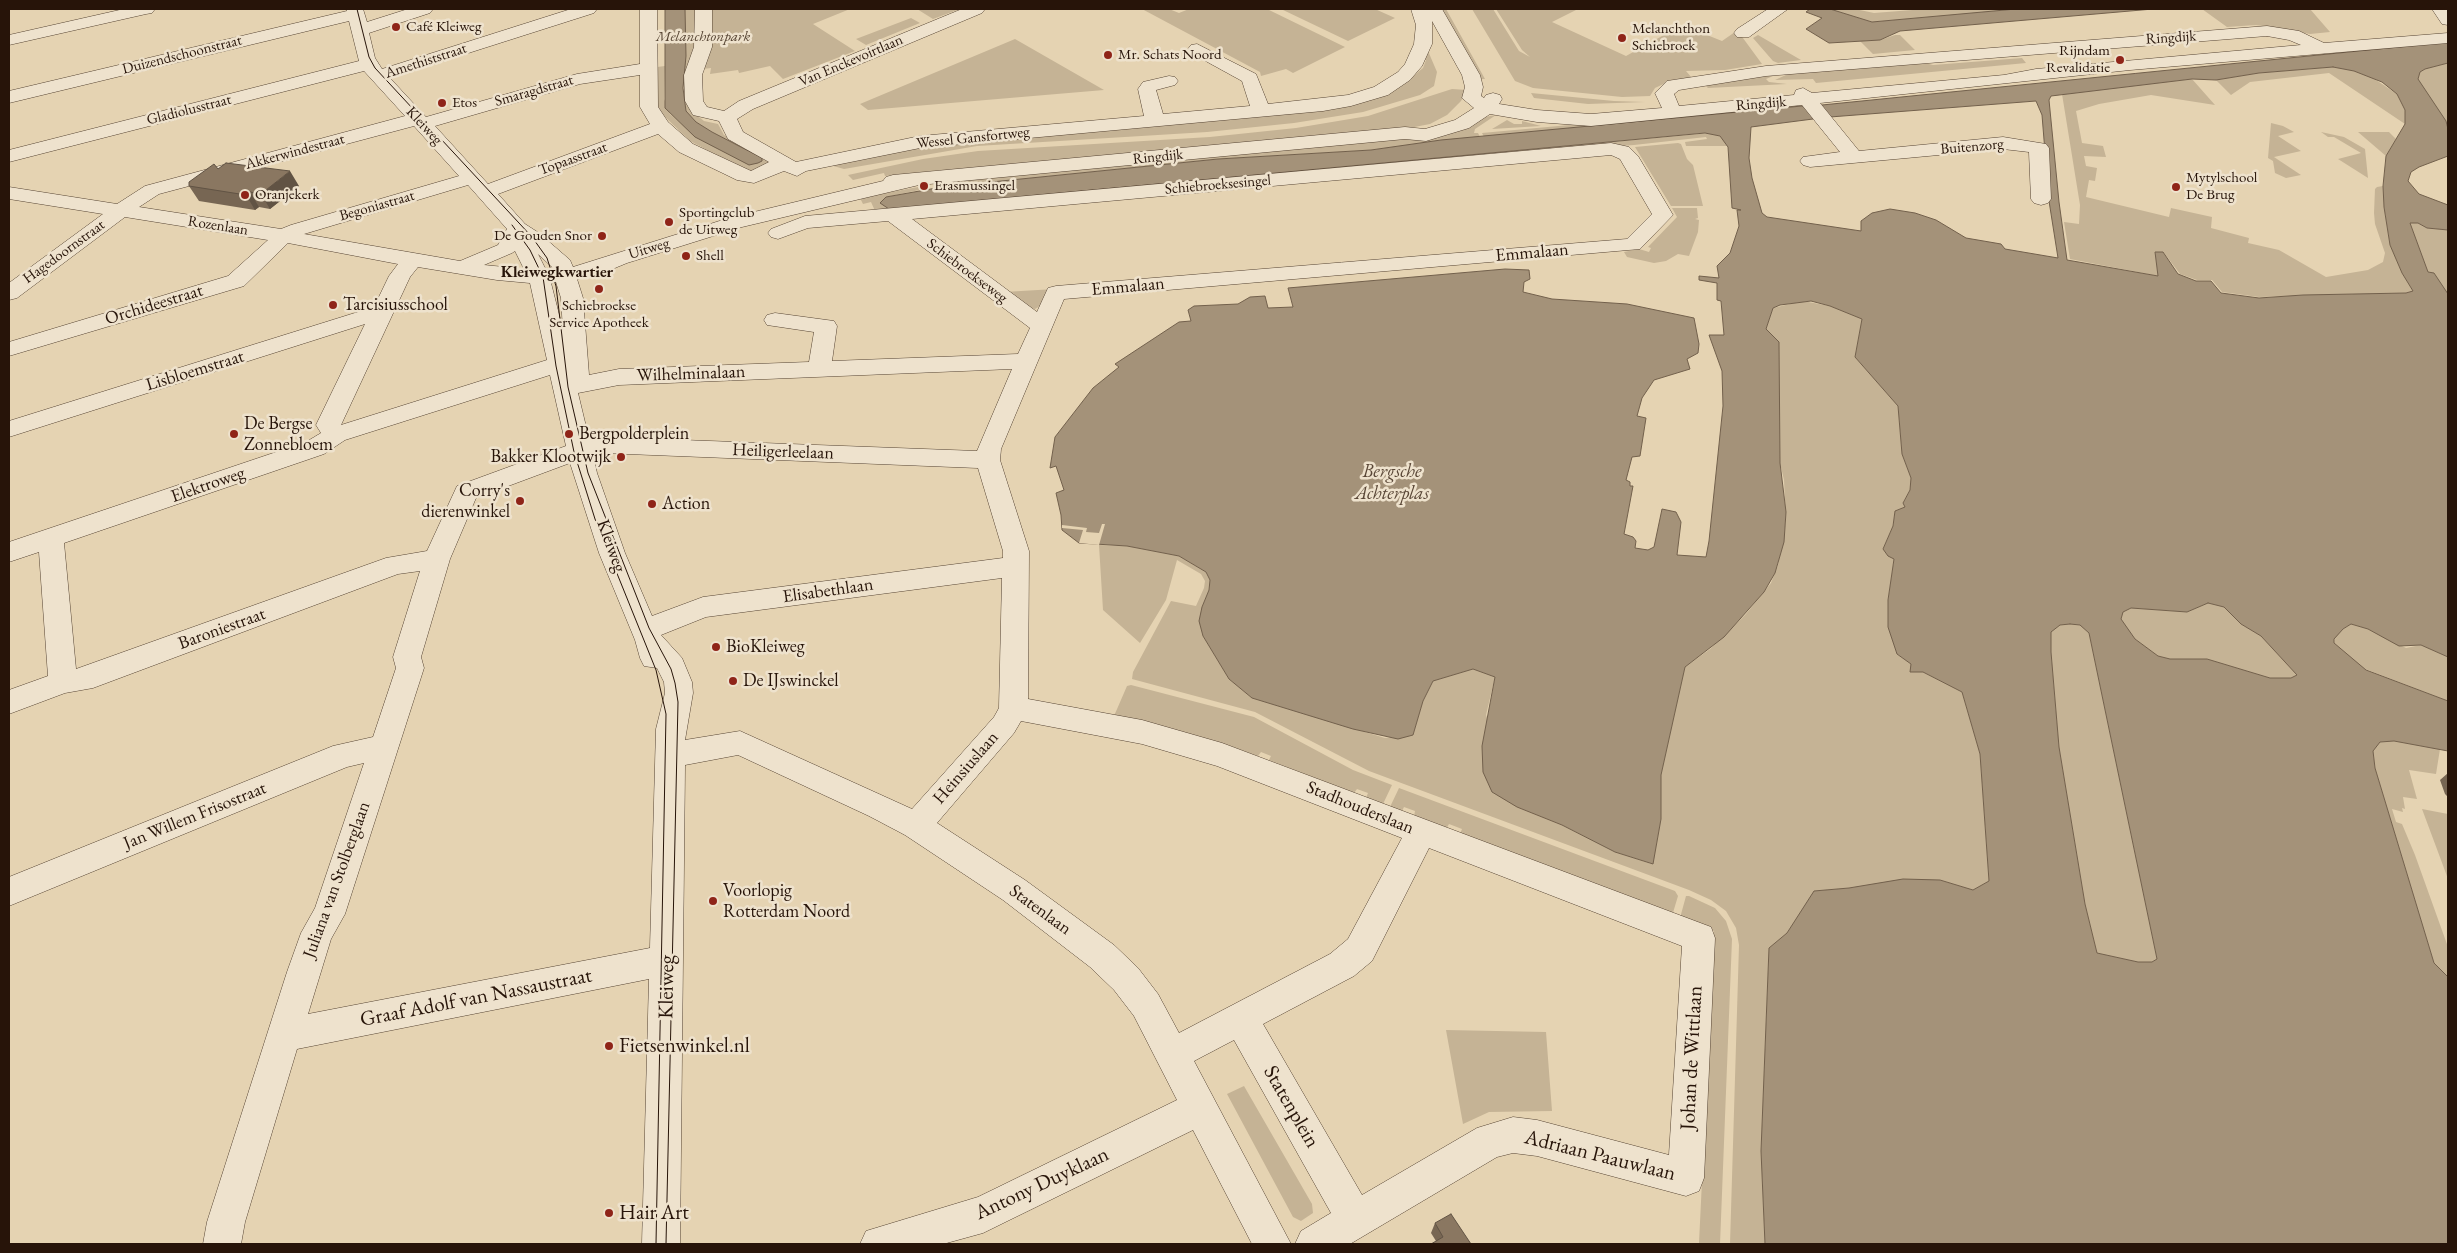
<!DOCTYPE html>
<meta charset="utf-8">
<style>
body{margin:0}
#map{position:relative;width:2457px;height:1253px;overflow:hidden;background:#e5d3b2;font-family:"EB Garamond",serif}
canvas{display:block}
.frame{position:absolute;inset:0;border:10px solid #271409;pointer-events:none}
</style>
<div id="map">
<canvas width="2457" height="1253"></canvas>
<div class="frame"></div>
</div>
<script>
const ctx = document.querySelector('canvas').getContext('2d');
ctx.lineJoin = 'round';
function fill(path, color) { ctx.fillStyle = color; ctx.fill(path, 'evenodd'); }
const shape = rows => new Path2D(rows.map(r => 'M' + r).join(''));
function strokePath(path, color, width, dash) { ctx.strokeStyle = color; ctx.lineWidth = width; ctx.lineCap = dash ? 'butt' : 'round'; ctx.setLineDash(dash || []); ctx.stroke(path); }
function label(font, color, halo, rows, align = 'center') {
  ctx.font = font + ' "EB Garamond",serif'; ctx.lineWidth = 5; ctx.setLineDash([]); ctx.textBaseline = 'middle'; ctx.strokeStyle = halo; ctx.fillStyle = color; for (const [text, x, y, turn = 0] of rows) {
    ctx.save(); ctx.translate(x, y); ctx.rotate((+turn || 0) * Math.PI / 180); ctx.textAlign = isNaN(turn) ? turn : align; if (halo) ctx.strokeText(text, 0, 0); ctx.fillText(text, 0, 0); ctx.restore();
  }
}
fill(shape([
 [676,9,850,9,813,24,855,51,783,79,770,66,739,73,738,70,710,74,711,68,703,69,693,112,704,121,718,124,724,135,771,160,772,162,753,174,690,141,659,111,657,102,657,67,665,66,664,99,670,114,681,123,762,158,712,132,696,122,686,111],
 [917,9,960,9,933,19],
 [1142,9,1169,9,1179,13,1189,9,1267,9,1345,47,1293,73,1286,69,1261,76,1260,72],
 [1281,9,1375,9,1395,18,1348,41],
 [1440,9,1446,9,1485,79,1479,79],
 [1472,9,1493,9,1519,51,1530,57,1522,50,1496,9,1578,9,1552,22,1626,56,1682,25,1722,41,1735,32,1740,34,1762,64,1725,70,1686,71,1692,78,1672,80,1655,88,1650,96,1622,97,1533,88,1515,81],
 [1830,9,1855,9,1874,13,1925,9,2024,9,1872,22],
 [2202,9,2310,9,2330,32,2310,34,2256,25,2227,27],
 [911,18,920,23,866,45,856,39],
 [1758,35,1801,60,1778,63,1773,61,1753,38],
 [1895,35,1900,35,1915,50,1873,54,1860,41,1880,40],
 [1015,39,1104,90,868,110,860,104],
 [1428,51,1437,72,1434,86,1420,95,1363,112,1294,123,1207,132,977,146,844,169,823,163,929,146,1339,108,1374,99,1402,85,1423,68,1426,60,1422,59],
 [2022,58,2026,63,1816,83,1813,79,1775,80,1788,74,1921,62,1933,65],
 [2448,63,2448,124,2418,79,2420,72,2425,69],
 [2333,67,2354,71,2373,78,2397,94,2405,110,2405,124,2329,73,2250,82,2231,95,2216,80,2259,73],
 [1778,74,1766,79,1769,82,1787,84,1708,88,1703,83],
 [2192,79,2215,105,2151,95,2099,104,2076,111,2082,143,2103,146,2106,157,2084,156,2086,166,2097,168,2095,181,2089,180,2086,197,2169,217,2171,208,2212,217,2211,228,2249,238,2248,243,2279,250,2326,277,2368,270,2383,262,2385,253,2375,224,2374,213,2375,189,2377,187,2383,186,2384,207,2390,245,2402,273,2413,291,2406,293,2259,297,2222,292,2212,280,2197,280,2180,274,2164,253,2155,252,2158,276,2070,259,2064,222,2079,224,2080,205,2062,94],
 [1452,89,1467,90,1461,101,1447,115,1430,124,1399,130,943,172,942,170,885,176,884,173,853,180,848,175,923,159,978,151,1210,137,1296,128,1368,116],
 [1531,93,1614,101,1645,102,1588,104,1534,98],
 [1799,104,1802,106,1484,137,1482,133],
 [1496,115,1475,129,1474,133,1478,133,1480,137,1371,150,1218,159,942,187,940,182,1402,138,1431,138,1461,130,1485,117],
 [1507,120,1514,124,1522,124,1522,121,1541,126,1492,129],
 [2271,123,2283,126,2294,132,2278,136,2301,151,2274,157,2301,175,2286,178,2275,173,2273,161,2268,158],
 [2321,132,2344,137,2365,149,2368,178,2338,159,2361,153,2334,137,2328,137],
 [2358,132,2389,132,2396,139,2386,156],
 [1710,133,1722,137,1728,146,1686,146,1685,142,1707,139,1706,137,1634,145,1493,155,1492,153],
 [1678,143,1681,144,1687,159,1693,165,1703,206,1671,206,1635,147],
 [1489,153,1490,158,876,213,871,202,863,204,860,198,918,187,919,190,886,197,889,209],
 [1672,208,1697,208,1698,218,1695,219,1699,220,1698,232,1689,256,1678,254,1666,261,1654,263,1627,257,1624,252,1639,249,1649,252,1651,248,1648,247,1677,217],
 [2410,223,2418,223,2427,228,2448,230,2448,294,2434,273,2428,272],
 [1055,289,1040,306,1035,309,1030,308,1004,292],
 [1803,301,1830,306,1862,319,1855,357,1898,406,1902,454,1911,478,1910,490,1903,502,1905,507,1895,511,1893,526,1883,549,1894,558,1888,600,1897,654,1923,672,1962,692,1980,754,1989,881,1973,890,1940,880,1815,891,1787,933,1769,948,1761,1151,1765,1244,1730,1244,1739,945,1736,928,1726,911,1711,900,1689,890,1369,771,1255,712,1132,679,1133,672,1171,601,1196,606,1204,588,1205,581,1201,574,1177,560,1166,600,1140,643,1103,610,1099,545,1127,546,1179,556,1206,572,1210,580,1209,590,1202,607,1203,636,1229,679,1252,698,1385,738,1413,735,1423,701,1433,681,1473,669,1495,677,1486,715,1517,807,1562,825,1615,852,1652,864,1655,853,1742,893,1655,853,1661,819,1661,775,1685,667,1710,649,1745,615,1771,583,1778,565,1786,521,1784,480,1780,463,1779,342,1766,329,1773,308],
 [2208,603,2224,607,2241,624,2261,636,2297,675,2291,678,2270,678,2207,659,2170,659,2158,656,2135,639,2126,629,2121,619,2122,612,2131,608,2187,612],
 [2070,624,2081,625,2089,633,2157,959,2152,962,2138,962,2097,953,2085,904,2059,747,2051,652,2051,631,2060,625],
 [2351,624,2368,629,2406,648,2421,645,2448,657,2448,701,2360,667,2334,643,2335,635],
 [1131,685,1254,717,1353,770,1392,785,1383,804,1366,798,1368,793,1357,789,1354,793,1269,760,1271,756,1261,752,1258,756,1227,745,1114,716,1127,686],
 [2394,741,2440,749,2436,774,2409,770,2417,799,2403,797,2405,809,2402,808,2403,812,2392,809,2396,822,2402,824,2415,855,2448,947,2448,977,2434,963,2375,768,2373,751,2375,746,2380,742],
 [1399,788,1675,891,1678,896,1672,916,1460,834,1462,829,1449,824,1446,829,1414,816,1415,811,1404,807,1402,811,1390,807],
 [2422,809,2448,814,2448,879,2441,860],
 [1686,896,1689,896,1715,908,1726,921,1732,939,1720,1244,1699,1243,1714,931,1680,918],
 [1446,1030,1546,1032,1552,1111,1489,1112,1463,1124],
 [1244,1086,1312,1204,1313,1213,1301,1221,1293,1217,1227,1094]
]), '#c5b395');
const water = shape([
 [665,9,685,9,686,56,683,88,686,111,696,122,712,132,762,158,762,161,758,163,749,165,695,137,665,108,665,9],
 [1810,9,1830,9,1872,22,2016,9,2153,9,1900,31,1880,40,1829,43,1806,29,1822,18,1806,12,1810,9],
 [2448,42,2448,63,2425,69,2420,72,2418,79,2446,121,2448,129,2448,156,2419,167,2411,172,2408,181,2419,194,2448,205,2448,230,2427,228,2418,223,2410,223,2428,272,2434,273,2448,294,2448,657,2421,645,2399,646,2368,629,2351,624,2343,629,2334,639,2334,643,2366,670,2448,701,2448,751,2394,741,2380,742,2373,751,2375,768,2434,963,2448,977,2448,1244,1765,1244,1761,1151,1769,948,1787,933,1814,891,1849,888,1903,879,1940,880,1973,890,1989,881,1980,754,1962,692,1923,672,1910,672,1911,664,1897,654,1888,627,1888,600,1894,559,1888,556,1883,549,1893,526,1895,511,1905,507,1903,503,1910,490,1911,478,1902,454,1898,406,1855,357,1862,319,1830,306,1811,301,1780,305,1773,308,1766,329,1779,342,1780,463,1786,512,1784,542,1775,573,1764,592,1724,637,1685,667,1661,775,1661,819,1653,864,1615,852,1562,825,1517,807,1492,792,1483,772,1482,746,1495,677,1473,669,1433,681,1423,701,1413,735,1398,739,1353,729,1252,698,1229,679,1203,636,1199,621,1202,607,1209,590,1210,580,1206,572,1179,556,1127,546,1079,543,1062,530,1061,515,1056,493,1064,490,1056,466,1050,468,1055,437,1093,388,1119,367,1115,364,1179,322,1191,321,1188,310,1194,306,1238,304,1250,297,1265,296,1268,308,1293,307,1288,288,1505,269,1529,270,1530,279,1524,282,1523,292,1552,299,1627,304,1694,318,1699,344,1698,353,1687,359,1690,369,1654,380,1642,398,1637,416,1646,418,1640,456,1632,457,1626,480,1630,482,1630,486,1633,486,1624,534,1633,537,1636,541,1635,548,1648,550,1654,547,1662,509,1676,512,1681,522,1677,555,1706,557,1709,541,1723,406,1722,371,1709,335,1724,335,1721,301,1717,300,1717,283,1699,280,1699,276,1719,278,1717,266,1730,253,1739,226,1737,210,1741,210,1732,208,1728,147,1720,136,1705,133,889,209,880,203,886,197,942,187,1218,159,1371,150,1441,140,1802,106,1809,109,1813,119,1751,127,1749,158,1752,178,1762,213,1767,217,1861,231,1861,221,1872,213,1890,209,1915,213,1936,220,1966,238,2001,244,2005,249,2058,258,2049,201,2042,115,2036,101,1830,117,1819,109,1822,105,2448,42],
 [2333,67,2354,71,2382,82,2397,94,2405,110,2405,124,2386,156,2383,186,2384,207,2390,245,2402,273,2413,291,2406,293,2303,295,2259,298,2221,293,2211,281,2196,281,2178,274,2163,252,2155,252,2158,276,2067,260,2059,202,2049,100,2051,96,2192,79,2216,80,2259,73,2333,67],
 [2208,603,2224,607,2241,624,2261,636,2297,675,2291,678,2270,678,2207,659,2170,659,2158,656,2135,639,2121,619,2123,612,2131,608,2187,612,2208,603],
 [2070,624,2080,625,2089,633,2157,959,2152,962,2138,962,2097,953,2085,904,2059,747,2051,652,2051,632,2060,625,2070,624]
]);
fill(water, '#a49279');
strokePath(water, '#72604c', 1);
fill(shape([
 [1102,524,1105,524,1099,545,1079,543,1083,530,1062,528,1062,525,1087,528,1086,532,1099,533]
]), '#e5d3b2');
const minor = shape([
 [124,9,155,9,152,13,146,14,9,45,9,35,124,9],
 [346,9,363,9,367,22,408,9,433,9,430,13,369,33,375,58,382,69,571,9,597,9,594,13,390,78,426,117,577,74,640,64,640,9,657,9,658,107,668,122,693,144,751,171,769,162,728,139,719,121,693,115,685,101,684,75,694,47,695,9,712,9,712,47,702,75,703,101,707,107,724,111,739,101,962,9,985,9,982,13,753,109,737,119,743,132,796,162,920,136,1144,116,1138,89,1143,82,1169,76,1175,77,1178,81,1175,85,1156,90,1163,114,1250,106,1242,81,1191,53,1188,49,1191,45,1197,44,1256,74,1268,104,1348,95,1374,87,1398,72,1405,64,1414,44,1416,25,1411,9,1442,9,1480,75,1483,87,1481,96,1484,98,1486,95,1493,93,1500,95,1502,99,1499,104,1537,110,1591,114,1662,108,1655,93,1667,81,1766,66,2267,26,2299,31,2324,43,2448,33,2448,43,2130,70,1820,103,1859,151,2003,137,2046,144,2049,148,2051,199,2048,203,2041,205,2034,203,2031,199,2029,152,2003,149,1810,167,1803,165,1800,161,1803,157,1840,152,1802,105,1591,126,1537,122,1490,114,1469,128,1426,141,1405,139,919,185,742,227,627,263,598,275,577,279,583,298,589,375,619,369,809,362,814,332,767,325,764,320,767,315,775,313,834,321,837,326,832,361,1018,354,1030,328,888,221,808,228,778,239,771,237,768,233,771,229,805,216,1611,143,1629,147,1638,156,1673,215,1640,249,1064,299,1001,449,1000,460,1029,551,1028,699,1142,720,1222,743,1711,927,1715,938,1704,1178,1699,1191,1686,1196,1537,1156,1513,1153,1497,1157,1350,1244,1295,1244,1301,1231,1331,1213,1234,1040,1194,1061,1291,1244,1252,1244,1193,1130,983,1233,943,1244,860,1244,866,1231,978,1197,1177,1100,1134,1016,1114,990,1090,967,1003,900,905,835,869,816,738,755,685,765,680,1244,642,1244,649,979,297,1049,245,1222,241,1244,203,1244,207,1222,287,972,301,933,315,908,364,763,347,767,9,906,9,877,333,746,373,737,396,668,393,657,420,571,398,574,93,688,65,693,9,714,9,690,48,676,39,552,9,562,9,542,306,442,321,433,316,425,365,324,9,437,9,421,374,307,389,276,398,264,288,243,244,286,9,356,9,342,228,276,268,240,125,217,17,298,9,300,9,283,103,214,9,199,9,187,117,204,145,186,405,116,364,71,9,162,9,150,359,61,349,21,9,103,9,91,347,11,346,9],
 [1432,21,1462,75,1465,87,1462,98,1474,108,1455,120,1425,129,1405,127,893,175,886,177,883,181,729,218,573,267,570,260,539,233,525,224,498,194,658,134,679,152,737,180,754,183,784,171,797,176,806,171,920,148,1323,111,1351,106,1388,95,1410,80,1422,66,1432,44,1432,21],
 [2267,36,2289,40,2301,45,2036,69,2004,75,1812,93,1803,88,1796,90,1794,95,1679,106,1674,94,1679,90,1766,76,2267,36],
 [640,75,640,107,650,124,488,184,435,126,580,84,640,75],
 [414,126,459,176,291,225,281,229,139,207,159,194,414,126],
 [1611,155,1620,159,1652,214,1627,239,1056,286,1048,288,1037,312,912,219,1611,155],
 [468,185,507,229,498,245,460,261,304,234,468,185],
 [515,251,524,269,484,265,512,253,515,251],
 [538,254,552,267,553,270,546,270,538,254],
 [418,267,497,280,530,283,547,360,341,425,410,277,418,267],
 [556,282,561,298,563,330,551,283,556,282],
 [1012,369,977,451,602,437,589,439,578,393,619,385,1012,369],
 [550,375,566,446,457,486,427,551,386,558,76,669,64,543,324,454,345,440,550,375],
 [602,453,978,468,1003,551,1003,558,703,597,652,616,625,553,597,473,593,455,602,453],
 [570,463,599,553,635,640,640,658,644,666,657,668,664,682,665,693,656,729,650,948,308,1014,331,939,345,914,424,668,421,657,450,559,476,498,570,463],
 [1002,578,999,708,994,717,912,809,740,731,685,740,693,693,692,682,682,658,661,635,706,617,1002,578],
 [1021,721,1142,744,1217,766,1402,838,1348,939,1330,954,1179,1033,1158,994,1138,968,1114,945,1025,880,937,823,1014,733,1021,721],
 [1429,848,1682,946,1669,1155,1537,1120,1513,1117,1477,1128,1362,1195,1263,1024,1354,976,1372,961,1429,848],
 [1768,9,1788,9,1749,37,1737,37,1734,33,1737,29,1768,9],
 [2432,9,2448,9,2448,25,2442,24,2432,9]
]);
strokePath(minor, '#564433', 1);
fill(minor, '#eee2cd');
strokePath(shape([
 [357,9,369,57,375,68,532,237,547,258,556,286,568,387,588,473,649,628,671,669,675,683,678,702,666,1244],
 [512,225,530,250,543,277,556,366,574,452,595,519,656,670,666,714,656,1244]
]), '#271409', 1);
fill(shape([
 [218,169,299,186,270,209,259,207,255,210,199,201,189,186],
 [2448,773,2448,797,2445,794,2440,780],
 [1435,1223,1471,1244,1436,1241,1431,1233]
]), '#776653');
fill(shape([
 [290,171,299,186,270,209,261,194],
 [250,192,259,207,255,210,246,195]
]), '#615344');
const building = shape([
 [226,163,290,171,261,194,250,192,246,195,189,186,189,182,214,164,218,169,226,163],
 [1451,1214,1471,1244,1431,1244,1443,1237,1435,1223,1451,1214]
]);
fill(building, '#8a7761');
strokePath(building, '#615344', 1);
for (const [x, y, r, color] of [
 [396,27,5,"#8f2418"],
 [1622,38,5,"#8f2418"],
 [1108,55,5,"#8f2418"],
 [2120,60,5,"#8f2418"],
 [442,103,5,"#8f2418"],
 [924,186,5,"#8f2418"],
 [2176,187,5,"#8f2418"],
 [245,195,5,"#8f2418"],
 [669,222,5,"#8f2418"],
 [602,236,5,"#8f2418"],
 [686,256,5,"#8f2418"],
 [599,289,5,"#8f2418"],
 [333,305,5,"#8f2418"],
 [234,434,5,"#8f2418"],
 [569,434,5,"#8f2418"],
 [621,457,5,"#8f2418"],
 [520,501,5,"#8f2418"],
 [652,504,5,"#8f2418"],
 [716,647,5,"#8f2418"],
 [733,681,5,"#8f2418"],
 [713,901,5,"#8f2418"],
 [609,1046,5,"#8f2418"],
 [609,1213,5,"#8f2418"]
]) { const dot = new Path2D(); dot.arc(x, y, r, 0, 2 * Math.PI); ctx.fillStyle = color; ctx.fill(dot); strokePath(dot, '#eee2cd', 2); }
label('15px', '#271409', '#eee2cd', [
 ["Café Kleiweg",406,27],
 ["Melanchthon",1632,29],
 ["Schiebroek",1632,46],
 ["Rijndam",2110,51,"right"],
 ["Revalidatie",2110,68,"right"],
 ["Mr. Schats Noord",1118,55],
 ["Etos",452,103],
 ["Mytylschool",2186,178],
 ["De Brug",2186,195],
 ["Erasmussingel",934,186],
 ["Oranjekerk",255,195],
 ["Sportingclub",679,213],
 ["de Uitweg",679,230],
 ["De Gouden Snor",592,236,"right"],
 ["Shell",696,256],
 ["Schiebroekse",599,306,"center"],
 ["Service Apotheek",599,323,"center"]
], 'left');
label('italic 15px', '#564433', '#eee2cd', [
 ["Melanchtonpark",703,37]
]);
label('15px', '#271409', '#eee2cd', [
 ["Ringdijk",2171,38,-4],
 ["Duizendschoonstraat",182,55,-14],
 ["Amethiststraat",426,61,-18],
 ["Van Enckevoirtlaan",851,61,-23],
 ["Smaragdstraat",534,91,-16],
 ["Ringdijk",1761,104,-5],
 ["Gladiolusstraat",189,110,-14],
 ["Kleiweg",424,126,47],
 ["Wessel Gansfortweg",973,138,-6],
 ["Buitenzorg",1972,147,-5],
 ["Akkerwindestraat",295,152,-15],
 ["Ringdijk",1158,157,-6],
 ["Topaasstraat",573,159,-20],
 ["Schiebroeksesingel",1218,185,-5],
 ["Begoniastraat",377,206,-16],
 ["Rozenlaan",218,226,9],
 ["Uitweg",649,249,-17],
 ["Hagedoornstraat",64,252,-36],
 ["Schiebroekseweg",967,271,37]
]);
label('bold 16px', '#271409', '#eee2cd', [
 ["Kleiwegkwartier",557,273]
]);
label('18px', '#271409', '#eee2cd', [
 ["Emmalaan",1532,253,-5],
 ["Emmalaan",1128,287,-5],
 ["Orchideestraat",154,305,-17],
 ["Lisbloemstraat",195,371,-17],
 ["Wilhelminalaan",691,374,-2],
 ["Heiligerleelaan",783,452,2],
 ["Elektroweg",208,485,-19],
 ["Kleiweg",611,546,70],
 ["Elisabethlaan",828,591,-8],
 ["Baroniestraat",222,629,-20],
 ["Heinsiuslaan",966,768,-49],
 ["Stadhouderslaan",1360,808,22],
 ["Jan Willem Frisostraat",195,816,-22],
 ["Juliana van Stolberglaan",337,880,-70],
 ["Statenlaan",1040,910,36]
]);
label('18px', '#271409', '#eee2cd', [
 ["Tarcisiusschool",343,305],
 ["De Bergse",244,424],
 ["Zonnebloem",244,445],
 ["Bergpolderplein",579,434],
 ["Bakker Klootwijk",611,457,"right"],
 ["Corry's",510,491,"right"],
 ["dierenwinkel",510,512,"right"],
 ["Action",662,504],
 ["BioKleiweg",726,647],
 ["De IJswinckel",743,681],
 ["Voorlopig",723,891],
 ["Rotterdam Noord",723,912]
], 'left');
label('italic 19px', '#594636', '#eee2cd', [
 ["Bergsche",1392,472],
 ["Achterplas",1392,494]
]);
label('21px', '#271409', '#eee2cd', [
 ["Kleiweg",667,987,-89],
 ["Graaf Adolf van Nassaustraat",476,998,-11],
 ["Johan de Wittlaan",1692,1058,-87],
 ["Statenplein",1291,1107,60],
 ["Adriaan Paauwlaan",1600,1156,14],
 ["Antony Duyklaan",1042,1184,-25]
]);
label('21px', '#271409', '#eee2cd', [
 ["Fietsenwinkel.nl",619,1046],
 ["Hair Art",619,1213]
], 'left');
</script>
